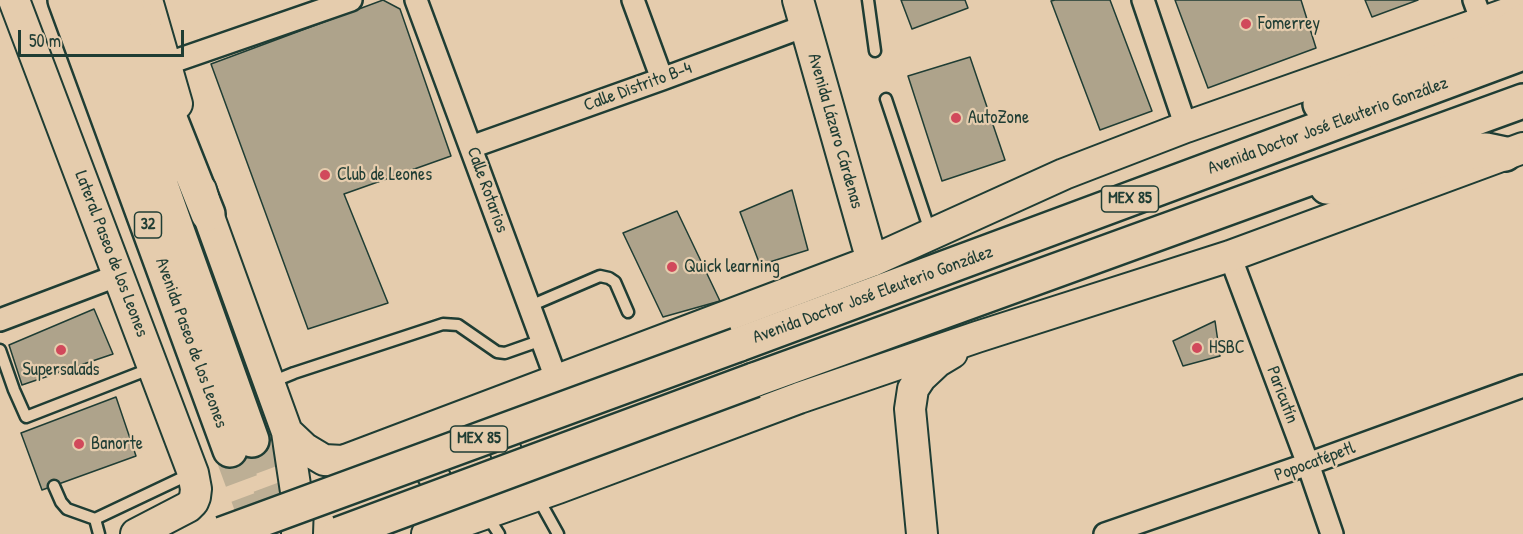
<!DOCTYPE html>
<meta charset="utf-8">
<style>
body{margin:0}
#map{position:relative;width:1523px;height:534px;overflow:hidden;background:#e5ccad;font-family:"Patrick Hand",sans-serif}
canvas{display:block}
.scale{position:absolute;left:18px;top:30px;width:166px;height:27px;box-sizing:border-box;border:3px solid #1f3d34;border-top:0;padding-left:8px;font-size:18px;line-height:21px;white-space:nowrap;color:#1f3d34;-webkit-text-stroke:4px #e5ccad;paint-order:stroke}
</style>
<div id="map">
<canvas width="1523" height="534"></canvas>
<div class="scale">50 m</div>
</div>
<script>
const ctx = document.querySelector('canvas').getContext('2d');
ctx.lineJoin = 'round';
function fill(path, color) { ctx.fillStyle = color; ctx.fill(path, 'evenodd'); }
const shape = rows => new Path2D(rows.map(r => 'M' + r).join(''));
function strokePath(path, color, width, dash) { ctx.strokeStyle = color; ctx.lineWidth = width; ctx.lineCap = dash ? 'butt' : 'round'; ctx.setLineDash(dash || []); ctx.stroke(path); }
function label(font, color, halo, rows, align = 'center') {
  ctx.font = font + ' "Patrick Hand",sans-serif'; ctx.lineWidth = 4.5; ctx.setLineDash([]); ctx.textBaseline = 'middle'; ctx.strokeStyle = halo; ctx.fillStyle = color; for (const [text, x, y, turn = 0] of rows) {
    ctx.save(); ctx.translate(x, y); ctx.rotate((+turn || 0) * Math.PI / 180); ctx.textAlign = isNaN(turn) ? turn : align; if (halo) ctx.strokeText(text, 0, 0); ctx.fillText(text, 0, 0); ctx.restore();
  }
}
const building = shape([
 [383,0,400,9,451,156,344,194,388,303,308,329,211,64,383,0],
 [901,0,965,0,968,8,912,29,901,0],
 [1055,0,1110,0,1152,111,1100,130,1051,1,1055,0],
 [1175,0,1301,0,1316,48,1208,88,1175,0],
 [1365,0,1418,0,1372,17,1365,0],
 [970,57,1005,160,942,181,908,76,970,57],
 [792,190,808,250,760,265,740,212,792,190],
 [677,211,720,301,663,317,623,233,677,211],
 [94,309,113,354,22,385,9,345,94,309],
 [1215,321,1220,356,1183,366,1173,341,1215,321],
 [116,397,136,456,42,490,21,433,116,397]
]);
fill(building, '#aea38b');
strokePath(building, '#1f3d34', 1.5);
strokePath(shape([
 [252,440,287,534],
 [230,450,261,534]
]), '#bdaf95', 33, [33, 16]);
const lane = shape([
 [868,0,875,51],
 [886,99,930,231],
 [530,306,600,276,609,278,615,282,628,312],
 [0,350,14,390,26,417,152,368],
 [272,382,294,373,443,324,458,325,497,352,505,353,542,340],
 [54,486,61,502,67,509,95,519,190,474],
 [538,498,558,534],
 [486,514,499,534],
 [95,519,99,534]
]);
const street = shape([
 [416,0,557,381],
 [633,0,662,79],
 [1143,0,1186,127],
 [1474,0,1482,22],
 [166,64,351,0],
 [471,147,662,79,805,26],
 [1230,256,1308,464,1332,534],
 [0,320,119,275],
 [1105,534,1308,464,1523,386]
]);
const secondary = shape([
 [14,0,193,473,196,489,195,497,193,502,188,507,136,534],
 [147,0,177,104],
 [798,0,872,261],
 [201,190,208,214,287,432,298,505,297,534],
 [509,409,504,415,502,440,511,466,533,485],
 [287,432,304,448,324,460,343,461,872,261,1064,174,1186,127,1523,8],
 [402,448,411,451,429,469,438,483,442,507,441,521],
 [427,534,558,488,799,398,977,337,1230,256,1523,148],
 [922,534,910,409,913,389,921,377,937,362,952,353]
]);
const primary = shape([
 [65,0,230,450],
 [95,0,252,440],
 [123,0,208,214]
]);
const highway = shape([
 [1320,104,1383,80,1463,53,1498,38,1523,21],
 [1327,187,1340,188,1392,176,1468,152,1486,150,1505,154],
 [737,345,1523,53],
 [754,380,1523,101]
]);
strokePath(lane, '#1f3d34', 15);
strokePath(street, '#1f3d34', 26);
strokePath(secondary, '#1f3d34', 34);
strokePath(primary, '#1f3d34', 38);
strokePath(highway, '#1f3d34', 38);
strokePath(lane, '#e5ccad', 10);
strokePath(street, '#e5ccad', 21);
strokePath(secondary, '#e5ccad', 30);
strokePath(primary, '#e5ccad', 33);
strokePath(highway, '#e5ccad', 33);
const highwayBridge = shape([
 [222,534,737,345],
 [339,534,754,380]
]);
strokePath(highwayBridge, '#1f3d34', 38, []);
strokePath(highwayBridge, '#e5ccad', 33);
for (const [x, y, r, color] of [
 [1246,24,6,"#d1495b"],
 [956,118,6,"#d1495b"],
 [325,175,6,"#d1495b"],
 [672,267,6,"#d1495b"],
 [1197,348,6,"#d1495b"],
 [61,350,6,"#d1495b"],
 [79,444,6,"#d1495b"]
]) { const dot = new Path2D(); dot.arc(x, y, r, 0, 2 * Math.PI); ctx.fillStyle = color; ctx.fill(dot); strokePath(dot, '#e5ccad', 2); }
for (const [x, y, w] of [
 [1130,199,57],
 [148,225,27],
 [479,439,57]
]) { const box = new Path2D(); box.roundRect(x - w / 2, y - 13, w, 26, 4.5); ctx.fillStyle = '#e5ccad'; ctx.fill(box); strokePath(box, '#1f3d34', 1.5); }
label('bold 16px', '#1f3d34', null, [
 ["MEX 85",1130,199],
 ["32",148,225],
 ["MEX 85",479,439]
]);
label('18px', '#1f3d34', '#e5ccad', [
 ["Fomerrey",1258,24],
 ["AutoZone",968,118],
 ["Club de Leones",337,175],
 ["Quick learning",684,267],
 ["HSBC",1209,348],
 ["Supersalads",61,370,"center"],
 ["Banorte",91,444]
], 'left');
label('18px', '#1f3d34', '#e5ccad', [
 ["Calle Distrito B-4",638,87,-20],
 ["Avenida Doctor José Eleuterio González",1328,126,-20],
 ["Avenida Lázaro Cárdenas",835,131,74],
 ["Calle Rotarios",487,190,70],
 ["Lateral Paseo de los Leones",111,254,69],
 ["Avenida Doctor José Eleuterio González",873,295,-20],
 ["Avenida Paseo de los Leones",191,343,70],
 ["Paricutín",1282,395,69],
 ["Popocatépetl",1315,462,-20]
]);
</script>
